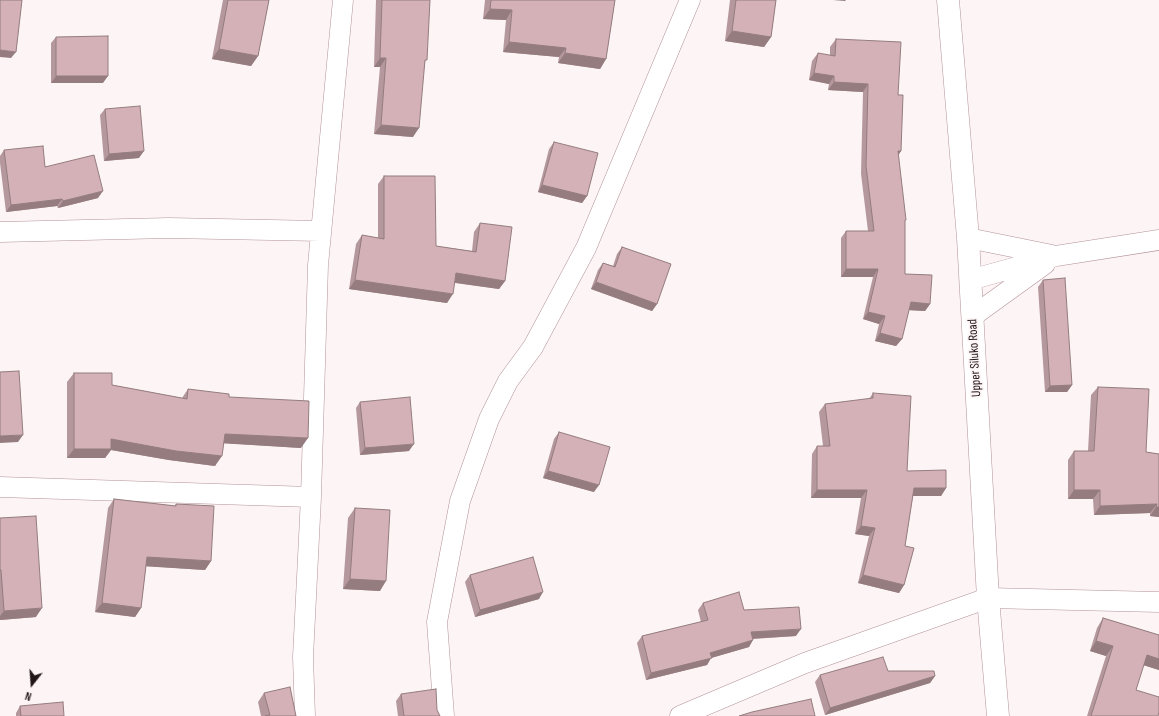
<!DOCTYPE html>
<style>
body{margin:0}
#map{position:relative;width:1159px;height:716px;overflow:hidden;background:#fcf4f5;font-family:"Sofia Sans Condensed",sans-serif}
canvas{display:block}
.north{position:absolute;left:12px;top:664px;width:40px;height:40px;-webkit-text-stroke:3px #fcf4f5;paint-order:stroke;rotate:197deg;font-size:11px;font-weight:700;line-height:16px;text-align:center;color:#221517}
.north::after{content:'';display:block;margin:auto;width:14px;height:18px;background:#221517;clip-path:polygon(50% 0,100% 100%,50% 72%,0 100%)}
</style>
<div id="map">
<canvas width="1159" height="716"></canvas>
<div class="north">N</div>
</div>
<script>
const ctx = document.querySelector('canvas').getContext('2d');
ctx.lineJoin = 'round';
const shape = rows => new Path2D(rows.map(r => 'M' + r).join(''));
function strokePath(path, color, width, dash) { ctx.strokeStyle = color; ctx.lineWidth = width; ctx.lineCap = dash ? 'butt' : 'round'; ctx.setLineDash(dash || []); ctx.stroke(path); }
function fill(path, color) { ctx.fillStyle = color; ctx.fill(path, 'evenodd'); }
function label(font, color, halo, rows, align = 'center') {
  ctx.font = font + ' "Sofia Sans Condensed",sans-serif'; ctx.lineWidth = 3.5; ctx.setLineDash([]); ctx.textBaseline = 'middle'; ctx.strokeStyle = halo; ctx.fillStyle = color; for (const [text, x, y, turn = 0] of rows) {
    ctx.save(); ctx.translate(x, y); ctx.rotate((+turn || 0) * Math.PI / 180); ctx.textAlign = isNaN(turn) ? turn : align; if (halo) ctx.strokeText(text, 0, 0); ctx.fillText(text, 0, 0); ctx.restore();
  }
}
const minor = shape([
 [0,232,169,228,321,231],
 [968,238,1052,255],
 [970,280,1056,256,1159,240],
 [973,316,1045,264],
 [0,487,311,497],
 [305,716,303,657,311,497,318,265,343,0],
 [444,716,437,622,460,501,489,419,508,381,533,347,586,248,690,0],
 [680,716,805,663,988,598,1159,602]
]);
const primary = shape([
 [948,0,968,238,988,598,998,716]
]);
strokePath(minor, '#b49398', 21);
strokePath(primary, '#b49398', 23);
strokePath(minor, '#fff', 20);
strokePath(primary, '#fff', 22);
fill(shape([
 [223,0,269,0,258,56,251,66,212,59],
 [376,0,430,0,425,63,413,137,374,134,380,67,374,67],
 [485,0,615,0,606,59,600,69,558,63,559,57,503,52,506,20,483,19],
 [730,0,776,0,771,37,764,47,725,41],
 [56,37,103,83,51,83,51,43],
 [836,39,898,95,901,151,898,155,905,222,905,274,930,304,925,311,909,310,902,339,896,346,875,341,879,324,863,319,873,277,841,277,841,238,846,231,868,231,861,174,863,92,828,90,829,84,809,80,812,61,818,53,830,56,830,47],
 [105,109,139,158,104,161,100,115],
 [554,142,587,196,582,203,538,192,549,149],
 [4,150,45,167,98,198,58,208,57,206,6,212,0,163,0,156],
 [384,176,436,246,472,251,474,232,480,223,505,281,499,289,455,283,447,303,349,289,356,244,362,235,378,238,378,184],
 [622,247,657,304,652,311,591,289,598,270,603,263,613,266,617,254],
 [1043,280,1072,385,1067,392,1045,392,1038,287],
 [74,373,112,385,182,398,188,389,229,397,301,448,224,443,215,466,169,460,111,450,105,458,67,458,67,382],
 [1098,387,1146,452,1159,454,1159,517,1150,516,1150,513,1094,515,1093,499,1068,499,1068,460,1074,451,1088,451,1091,395],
 [873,393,907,471,946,488,941,496,913,496,905,546,904,585,899,593,858,583,869,536,855,534,861,498,811,498,812,454,817,446,823,446,819,412,825,404,869,399],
 [360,402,409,451,360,455,356,408],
 [559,432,594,492,543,478,554,439],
 [114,499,175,506,176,504,211,561,205,570,146,566,141,608,135,617,95,612,108,508],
 [355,508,380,591,343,589,348,518],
 [0,518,36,617,0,620],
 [470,575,539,599,475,617,465,582],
 [703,603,744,610,796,636,753,639,749,647,711,658,707,665,646,680,637,643,642,636,701,622,698,610],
 [1103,618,1159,635,1159,670,1143,665,1136,690,1158,716,1087,716,1106,656,1090,651,1097,628],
 [888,671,935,676,930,683,825,715,815,682,820,675],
 [264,693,296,716,261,716,258,702],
 [401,694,437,710,440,716,398,716,396,701],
 [20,706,64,716,16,716,16,713]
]), '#b5989d');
fill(shape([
 [833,0,846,0,845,1],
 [490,9,512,10,506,20,483,19],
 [732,31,771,37,764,47,725,41],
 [509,42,566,48,559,57,503,52],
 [219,49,258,56,251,66,212,59],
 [0,50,16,52,11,58,0,57],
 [565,53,606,59,600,69,558,63],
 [380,58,386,58,380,67,374,67],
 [814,73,834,76,829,84,809,80],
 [56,76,108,76,103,83,51,83],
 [834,82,868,84,863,92,828,90],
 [381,125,419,128,413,137,374,134],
 [144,151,139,158,104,161,109,154],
 [898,151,901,151,896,159],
 [542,185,587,196,582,203,538,192],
 [103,191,98,198,58,208,63,201],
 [62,199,57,206,6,212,11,205],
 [846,269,878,269,873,277,841,277],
 [456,273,505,281,499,289,450,282],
 [355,280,453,294,447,303,349,289],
 [596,282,657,304,652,311,591,289],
 [911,302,930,304,925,311,906,310],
 [868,312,885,316,879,324,863,319],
 [880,333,902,339,896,346,875,341],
 [1072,385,1067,392,1045,392,1050,386],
 [225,434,308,438,301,448,218,443],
 [23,435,18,442,0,443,0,436],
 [111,439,222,456,215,466,169,460,111,450,105,458,67,458,74,449],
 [414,444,409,451,360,455,365,448],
 [548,471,599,485,594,492,543,478],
 [914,488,946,488,941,496,909,496],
 [817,490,867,490,861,498,811,498],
 [1074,490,1100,490,1093,499,1068,499],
 [1157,504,1150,513,1094,515,1100,506],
 [1156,507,1159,507,1159,517,1150,516],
 [861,526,875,528,869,536,855,534],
 [147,557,211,561,205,570,141,566],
 [863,575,904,585,899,593,858,583],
 [350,579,386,581,380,591,343,589],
 [543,592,539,599,475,617,480,610],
 [102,603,141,608,135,617,95,612],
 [42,608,36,617,0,620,0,616,4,611],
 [801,629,796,636,746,639,751,632],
 [753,640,749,647,711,658,707,665,646,680,651,673,710,653],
 [1096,641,1113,646,1106,656,1090,651],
 [1147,655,1159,659,1159,670,1140,664],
 [935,676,930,683,825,715,830,708]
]), '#947c7f');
const building = shape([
 [0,0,22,0,16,52,0,50,0,0],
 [228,0,269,0,258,56,219,49,228,0],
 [382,0,430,0,427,60,425,60,419,128,381,125,386,58,380,58,382,0],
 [491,0,615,0,606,59,565,53,566,48,509,42,512,10,490,9,491,0],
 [736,0,776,0,771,37,732,31,736,0],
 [108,36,108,76,56,76,56,37,108,36],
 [836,39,901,42,898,95,903,95,901,151,898,151,906,220,905,220,905,274,932,275,930,304,911,302,902,339,880,333,885,316,868,312,878,269,846,269,846,231,874,231,866,166,868,84,834,82,834,76,814,73,818,53,835,56,836,39],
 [140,106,144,151,109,154,105,109,140,106],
 [554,142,598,153,587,196,542,185,554,142],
 [43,146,45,167,94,155,103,191,63,201,62,199,11,205,4,150,43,146],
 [384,176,435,176,436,246,476,252,480,223,512,227,505,281,456,273,453,294,355,280,362,235,384,239,384,176],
 [622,247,671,264,657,304,596,282,603,263,615,267,622,247],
 [1065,278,1072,385,1050,386,1043,280,1065,278],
 [19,371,23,435,0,436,0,372,19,371],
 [74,373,112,373,112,385,187,399,188,389,229,394,229,397,309,401,308,438,225,434,222,456,176,451,111,439,111,449,74,449,74,373],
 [1098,387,1149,389,1146,452,1159,454,1159,507,1156,507,1157,504,1100,506,1100,490,1074,490,1074,451,1094,451,1098,387],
 [873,393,911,396,907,471,946,470,946,488,914,488,905,546,914,548,904,585,863,575,875,528,861,526,867,490,817,490,817,446,830,446,825,404,873,398,873,393],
 [410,397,414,444,365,448,360,402,410,397],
 [559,432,610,447,599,485,548,471,559,432],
 [114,499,176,506,176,504,214,506,211,561,147,557,141,608,102,603,114,499],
 [355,508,390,510,386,581,350,579,355,508],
 [36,516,42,608,4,611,1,570,0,570,0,518,36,516],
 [533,557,543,592,480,610,470,575,533,557],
 [739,592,744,610,799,607,801,629,751,632,753,640,710,653,712,658,651,673,642,636,708,620,703,603,739,592],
 [1103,618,1159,635,1159,659,1147,655,1136,690,1159,697,1159,712,1158,716,1091,716,1113,646,1096,641,1103,618],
 [883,657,888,671,934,671,935,676,830,708,820,675,883,657],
 [290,687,296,716,265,716,270,715,264,693,290,687],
 [436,689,437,710,440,716,404,716,401,694,436,689],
 [811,699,815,716,739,716,752,712,811,699],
 [63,702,64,716,21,716,20,706,63,702]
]);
fill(building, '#d3b1b6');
strokePath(building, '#947c7f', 1);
label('13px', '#221517', '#fcf4f5', [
 ["Upper Siluko Road",975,358,-93]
]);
</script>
